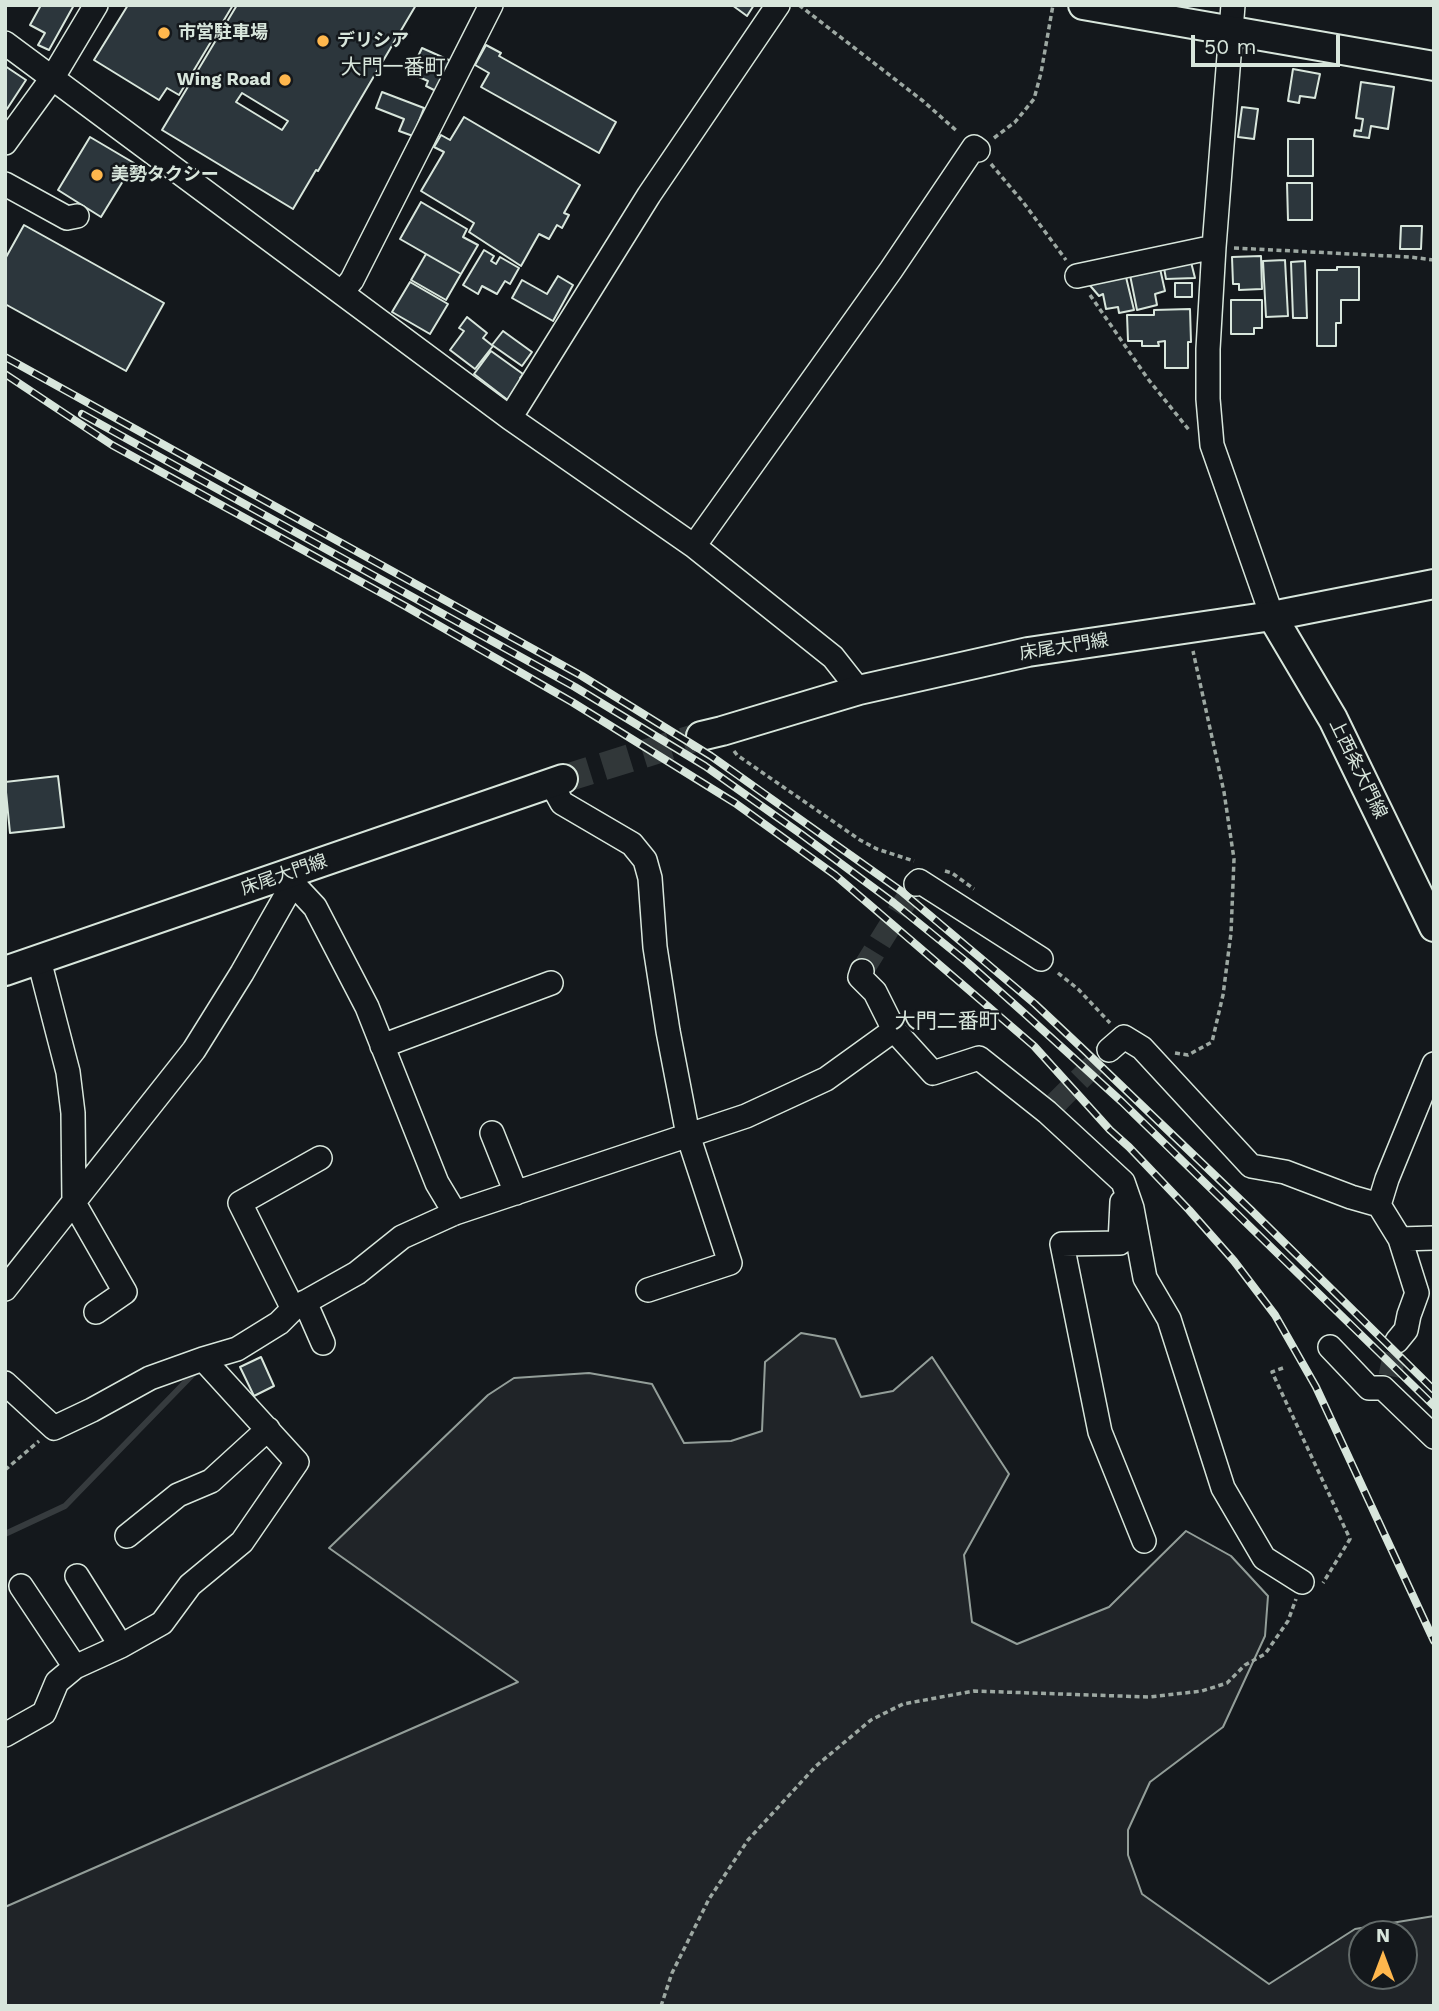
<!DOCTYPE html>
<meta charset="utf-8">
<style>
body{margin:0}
#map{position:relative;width:1439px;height:2011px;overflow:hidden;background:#14181c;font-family:"Work Sans",sans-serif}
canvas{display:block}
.frame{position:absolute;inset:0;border:7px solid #d8e6dc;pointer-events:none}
.north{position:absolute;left:1348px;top:1920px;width:70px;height:70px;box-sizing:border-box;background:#14181c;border:2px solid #626a69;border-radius:50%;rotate:0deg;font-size:19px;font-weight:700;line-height:28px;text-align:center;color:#d8e6dc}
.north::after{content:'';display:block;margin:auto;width:24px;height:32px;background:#ffb74d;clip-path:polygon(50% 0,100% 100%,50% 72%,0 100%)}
.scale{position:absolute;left:1191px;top:35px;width:149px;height:32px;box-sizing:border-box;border:4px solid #d8e6dc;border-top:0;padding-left:9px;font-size:21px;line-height:24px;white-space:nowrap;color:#d8e6dc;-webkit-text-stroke:5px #14181c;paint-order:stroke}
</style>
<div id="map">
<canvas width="1439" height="2011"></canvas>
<div class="frame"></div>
<div class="north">N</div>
<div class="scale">50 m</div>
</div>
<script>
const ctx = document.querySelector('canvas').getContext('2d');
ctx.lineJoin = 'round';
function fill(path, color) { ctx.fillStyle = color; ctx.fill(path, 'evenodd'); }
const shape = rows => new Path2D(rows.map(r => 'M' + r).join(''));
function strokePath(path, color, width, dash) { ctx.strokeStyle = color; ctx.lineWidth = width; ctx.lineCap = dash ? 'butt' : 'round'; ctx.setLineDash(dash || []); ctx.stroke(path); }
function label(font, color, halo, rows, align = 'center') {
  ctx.font = font + ' "Work Sans","Noto Sans JP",sans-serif'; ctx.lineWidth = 5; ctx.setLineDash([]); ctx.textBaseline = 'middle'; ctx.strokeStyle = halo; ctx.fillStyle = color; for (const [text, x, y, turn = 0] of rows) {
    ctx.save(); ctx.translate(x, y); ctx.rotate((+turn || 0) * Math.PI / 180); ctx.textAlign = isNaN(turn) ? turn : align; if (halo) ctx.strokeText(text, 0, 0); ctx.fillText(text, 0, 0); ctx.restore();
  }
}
const green = shape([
 [801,1333,835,1339,861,1397,893,1391,932,1357,1009,1474,964,1555,972,1622,1017,1644,1109,1607,1186,1531,1231,1556,1268,1596,1265,1636,1223,1727,1150,1782,1128,1830,1128,1855,1142,1894,1269,1984,1355,1929,1434,1916,1434,2006,5,2006,5,1907,518,1682,329,1548,488,1395,514,1378,589,1373,652,1384,684,1443,731,1441,762,1431,765,1362,801,1333],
 [1362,1934,1404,1934,1404,1976,1362,1976,1362,1934]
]);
fill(green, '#202428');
strokePath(green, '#939e99', 2);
strokePath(shape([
 [5,1534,65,1506,198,1369]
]), '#363b3e', 6);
const building = shape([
 [41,5,74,5,49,50,38,45,45,33,30,25,41,5],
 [128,5,233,5,179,95,167,88,159,100,94,60,128,5],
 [237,5,416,5,318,171,316,170,293,209,162,130,237,5],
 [242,93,288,121,282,130,236,102,242,93],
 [732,5,754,5,747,16,732,5],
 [486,45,501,53,499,56,616,122,599,153,481,87,489,73,475,65,486,45],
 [422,48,451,61,436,91,426,86,428,81,410,73,422,48],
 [5,66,26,80,7,109,5,108,5,66],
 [1293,69,1320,74,1315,98,1300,96,1299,103,1288,101,1293,69],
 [1361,82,1394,87,1388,129,1371,126,1369,138,1354,136,1355,130,1361,131,1363,119,1356,118,1361,82],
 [382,92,424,108,413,136,399,131,404,119,376,108,382,92],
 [1242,107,1258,109,1254,139,1238,137,1242,107],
 [464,117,580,185,564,213,569,215,562,228,557,225,549,239,539,234,521,266,469,232,474,223,421,191,444,152,434,147,441,135,450,140,464,117],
 [90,137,134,163,101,217,58,190,90,137],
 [1288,139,1313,139,1313,176,1288,176,1288,139],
 [1287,183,1312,183,1312,220,1288,220,1287,183],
 [421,202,467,229,463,237,478,245,461,274,400,239,421,202],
 [24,225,164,303,126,371,5,304,5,259,24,225],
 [1401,226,1422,226,1421,249,1400,249,1401,226],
 [484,250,494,256,491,261,496,264,500,257,519,268,510,284,505,281,497,294,482,286,478,294,463,285,484,250],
 [426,254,461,274,446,300,411,280,426,254],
 [1261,256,1262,289,1239,290,1239,284,1233,284,1232,257,1261,256],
 [1285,260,1288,316,1266,317,1263,261,1285,260],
 [1305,261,1307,318,1293,318,1291,262,1305,261],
 [1191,262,1195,278,1166,279,1164,268,1191,262],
 [1159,264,1165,291,1155,294,1157,305,1137,310,1129,270,1159,264],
 [1337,267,1359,267,1359,300,1341,300,1341,323,1336,323,1336,346,1317,346,1317,270,1337,270,1337,267],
 [1125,273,1134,310,1119,313,1118,307,1106,309,1103,294,1099,296,1087,282,1125,273],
 [558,276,573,285,553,321,512,298,522,280,547,294,558,276],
 [410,282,448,304,430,334,392,312,410,282],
 [1175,283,1192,283,1192,297,1175,297,1175,283],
 [1231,300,1262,300,1262,328,1254,328,1254,334,1231,334,1231,300],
 [1190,309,1191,342,1188,342,1188,368,1165,368,1165,341,1158,342,1159,346,1142,346,1142,341,1128,341,1127,315,1154,315,1154,310,1190,309],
 [467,317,487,333,483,338,493,346,475,369,450,350,464,331,459,328,467,317],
 [503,331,532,352,522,366,492,345,503,331],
 [491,351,523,374,520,378,524,381,509,401,474,374,491,351],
 [58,776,64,827,10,833,5,782,58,776],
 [261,1357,274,1386,254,1396,240,1367,261,1357]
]);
fill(building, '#2c363c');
strokePath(building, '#d8e6dc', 2);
strokePath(shape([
 [862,971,916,884],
 [1055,1104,1109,1050],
 [1390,1376,1397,1341]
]), '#313739', 23, [23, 11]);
strokePath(shape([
 [563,779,701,736]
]), '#313739', 28, [28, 14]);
const minor = shape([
 [1233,5,1214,247,1208,349,1208,399,1212,445,1272,616],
 [5,43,510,418,694,546,833,657,859,690],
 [5,143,53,77,96,5],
 [5,184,67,218,77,216],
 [1077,276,1214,247],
 [342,292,352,280,491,5],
 [510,418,649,195,778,5],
 [694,546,891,270,974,147,978,150],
 [551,783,562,803,632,844,645,860,650,878,655,947,668,1031,688,1135,730,1263,648,1290],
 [285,875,315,907,367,1007,437,1183,455,1213],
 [916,884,919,881,1041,959],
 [39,960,68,1072,73,1113,74,1203,125,1292,96,1312],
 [862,971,860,977,875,992,894,1030,933,1073,979,1058,1047,1112,1123,1182,1132,1208,1145,1278,1169,1319,1223,1488,1264,1558,1302,1582],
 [382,1046,551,983],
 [1109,1050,1124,1037,1142,1048,1251,1166,1285,1172,1351,1197,1379,1205,1400,1239,1417,1293,1409,1315,1406,1330,1397,1341],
 [492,1133,516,1193],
 [1122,1202,1120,1243,1062,1244,1100,1432,1144,1541],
 [1379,1205,1387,1179,1434,1064],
 [1400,1239,1434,1238],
 [5,1289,194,1050,242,973,287,894,285,875],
 [305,1302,323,1343],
 [293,1309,240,1203,320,1158],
 [1330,1347,1369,1388,1383,1388,1434,1437],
 [5,1383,54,1428,92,1410,150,1378,203,1359,237,1349,279,1323,293,1309,357,1273,402,1237,455,1213,746,1116,826,1079,894,1030],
 [127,1536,178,1495,211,1481,268,1429],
 [77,1576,121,1646],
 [21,1586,75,1667],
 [5,1735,44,1713,57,1682,75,1667,121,1646,162,1623,190,1585,242,1542,297,1462,203,1359]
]);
const major = shape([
 [1083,5,1434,66],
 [1272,616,1333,719,1434,927],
 [701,736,722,731,859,690,1028,652,1272,616,1434,584],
 [5,971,563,779]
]);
strokePath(minor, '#d8e6dc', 26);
strokePath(major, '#d8e6dc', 32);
strokePath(shape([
 [799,5,923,101,958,132],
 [994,138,1015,122,1034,99,1041,73,1053,5],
 [991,164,1023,202,1066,260],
 [1234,248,1410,257,1434,260],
 [1090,295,1148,379,1189,430],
 [734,751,737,755,860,840,877,849,914,861],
 [945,871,952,873,974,889],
 [1058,973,1078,989,1110,1023],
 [1175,1053,1188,1055,1212,1042,1223,995,1231,933,1234,859,1224,792,1193,651],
 [1283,1368,1272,1372,1350,1539,1323,1583],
 [5,1470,39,1441],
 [661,2006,672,1973,709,1899,748,1840,816,1766,871,1720,903,1704,974,1691,1149,1697,1202,1691,1227,1683,1245,1665,1265,1654,1288,1621,1296,1599]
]), '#9da8a2', 3.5, [5, 3.5]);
strokePath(minor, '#14181c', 23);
strokePath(major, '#14181c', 28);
const rail = shape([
 [5,357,582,676,711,756,901,891,1035,1004,1084,1050,1251,1210,1434,1390],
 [5,374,112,445,405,606,572,702,735,803,835,875,1034,1046,1110,1130,1129,1147,1189,1210,1234,1261,1275,1315,1316,1387,1434,1641],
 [82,414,575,687,705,766,801,834,894,903,968,963,1024,1013,1122,1102,1434,1406]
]);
strokePath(rail, '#d8e6dc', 8);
strokePath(rail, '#14181c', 5, [16]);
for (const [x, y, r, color] of [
 [164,33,7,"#ffb74d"],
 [323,41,7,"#ffb74d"],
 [285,80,7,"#ffb74d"],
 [97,175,7,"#ffb74d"]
]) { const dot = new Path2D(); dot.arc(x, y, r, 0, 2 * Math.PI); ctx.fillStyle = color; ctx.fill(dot); strokePath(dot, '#14181c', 2.5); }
label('bold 18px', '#d8e6dc', '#14181c', [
 ["市営駐車場",178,33],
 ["デリシア",337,41],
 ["Wing Road",271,80,"right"],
 ["美勢タクシー",111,175]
], 'left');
label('18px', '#d8e6dc', '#14181c', [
 ["床尾大門線",1064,647,-9],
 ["上西条大門線",1358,769,64],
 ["床尾大門線",284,875,-19]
]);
label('21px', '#d8e6dc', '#14181c', [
 ["大門一番町",393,68],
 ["大門二番町",947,1022]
]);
</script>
